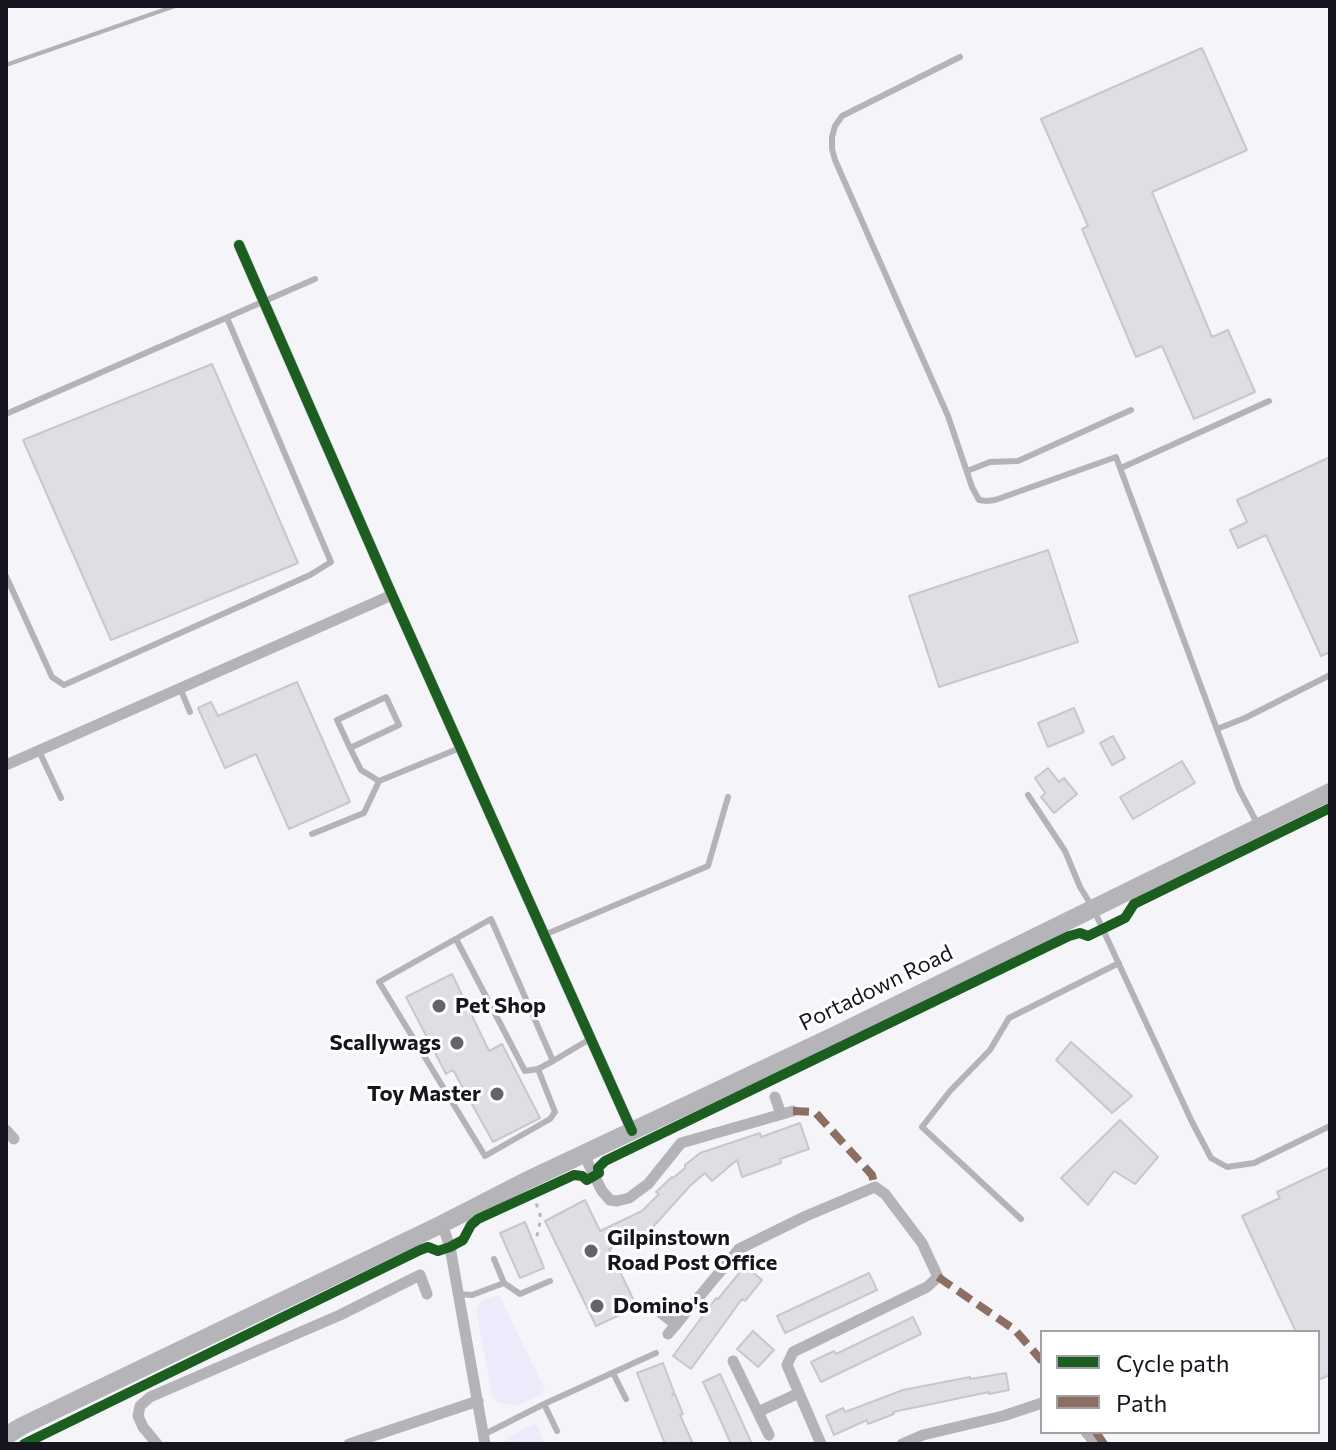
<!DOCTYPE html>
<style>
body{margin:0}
#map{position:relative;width:1336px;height:1450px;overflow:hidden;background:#f5f5f9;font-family:Commissioner,sans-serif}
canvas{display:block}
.frame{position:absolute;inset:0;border:8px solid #15151f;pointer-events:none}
.legend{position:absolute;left:1040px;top:1330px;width:280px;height:104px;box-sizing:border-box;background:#fff;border:2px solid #a1a1a5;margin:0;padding:10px 14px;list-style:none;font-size:24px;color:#15151f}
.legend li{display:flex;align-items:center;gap:16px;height:40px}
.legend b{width:40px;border:2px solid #a1a1a5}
</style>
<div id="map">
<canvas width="1336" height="1450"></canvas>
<div class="frame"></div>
<ul class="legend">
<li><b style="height:10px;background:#1b5e20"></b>Cycle path</li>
<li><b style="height:10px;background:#8d6e63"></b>Path</li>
</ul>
</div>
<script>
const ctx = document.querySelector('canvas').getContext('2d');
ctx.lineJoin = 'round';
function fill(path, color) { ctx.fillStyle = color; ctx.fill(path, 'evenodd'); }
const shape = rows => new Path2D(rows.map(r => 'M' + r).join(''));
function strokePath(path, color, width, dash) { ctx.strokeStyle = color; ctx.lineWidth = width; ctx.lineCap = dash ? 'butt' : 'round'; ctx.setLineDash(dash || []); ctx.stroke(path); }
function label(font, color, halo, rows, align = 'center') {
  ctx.font = font + ' Commissioner,sans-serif'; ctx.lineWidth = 6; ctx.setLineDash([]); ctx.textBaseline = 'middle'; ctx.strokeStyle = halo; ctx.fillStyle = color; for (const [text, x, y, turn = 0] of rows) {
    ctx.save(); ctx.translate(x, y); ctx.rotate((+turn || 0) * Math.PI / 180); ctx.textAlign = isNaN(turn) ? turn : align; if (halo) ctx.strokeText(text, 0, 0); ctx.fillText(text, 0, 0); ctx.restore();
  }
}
fill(shape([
 [499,1295,545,1390,540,1395,515,1406,498,1402,492,1396,476,1309,482,1300],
 [536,1423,545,1444,504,1444,508,1437]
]), '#ebebfc');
const building = shape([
 [1202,48,1247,150,1152,192,1212,337,1228,330,1255,392,1194,419,1162,346,1136,357,1082,229,1088,226,1041,119,1202,48],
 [212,364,298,563,111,640,23,440,212,364],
 [1330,457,1330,652,1321,656,1266,535,1238,548,1230,530,1247,522,1237,500,1330,457],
 [1048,550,1078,642,939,687,909,596,1048,550],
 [297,682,350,802,289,829,256,754,225,768,198,708,211,702,218,716,297,682],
 [1074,708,1084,732,1048,747,1038,723,1074,708],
 [1113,736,1125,758,1112,765,1100,743,1113,736],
 [1182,761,1195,783,1133,819,1120,797,1182,761],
 [1048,768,1059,782,1064,778,1077,794,1054,813,1041,797,1045,793,1035,778,1048,768],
 [452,974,489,1051,502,1044,540,1118,493,1142,453,1070,446,1074,406,997,452,974],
 [1071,1042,1132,1096,1112,1113,1056,1060,1071,1042],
 [1120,1120,1158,1157,1135,1184,1114,1171,1088,1205,1061,1178,1120,1120],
 [800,1123,809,1149,780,1159,781,1163,742,1177,737,1160,712,1181,705,1173,690,1186,651,1229,609,1249,637,1307,596,1326,545,1221,585,1200,600,1231,642,1211,659,1194,656,1192,672,1177,673,1178,685,1168,685,1165,700,1153,760,1133,761,1137,800,1123],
 [1330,1167,1330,1375,1318,1380,1318,1332,1296,1332,1242,1216,1280,1198,1277,1192,1330,1167],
 [525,1222,544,1268,520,1278,500,1233,525,1222],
 [745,1266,762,1280,745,1301,742,1299,691,1369,673,1356,716,1298,718,1299,745,1266],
 [869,1273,877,1290,785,1333,777,1316,869,1273],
 [913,1317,921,1334,821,1382,811,1362,834,1351,836,1354,913,1317],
 [753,1331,774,1350,758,1367,737,1349,753,1331],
 [663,1363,674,1392,672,1395,675,1394,683,1414,680,1415,693,1444,665,1444,637,1373,663,1363],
 [1006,1373,1009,1390,989,1394,989,1392,893,1412,894,1414,868,1424,867,1420,834,1435,826,1416,843,1408,845,1412,903,1390,970,1377,970,1379,1006,1373],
 [720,1374,738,1413,752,1444,731,1444,715,1408,703,1382,720,1374]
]);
fill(building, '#dedee5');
strokePath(building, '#c7c7ce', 2);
strokePath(shape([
 [533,1194,541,1218,536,1240]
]), '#b9b9bd', 3, [4, 6]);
strokePath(shape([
 [960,57,842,116,835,126,832,137,832,149,835,160,948,416,972,487,979,500,987,501,995,500,1116,457,1239,789,1257,823],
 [6,414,315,279],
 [1121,468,1269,401],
 [967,471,990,462,1018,461,1131,410],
 [6,576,52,677,64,685,310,575,331,562,227,318],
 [180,688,190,712],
 [1217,729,1245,718,1330,675],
 [350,748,399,725,386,697,337,720,350,748,361,770,379,781,460,748],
 [39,751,61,798],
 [1028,795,1065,851,1080,887,1093,908,1192,1122,1211,1158,1227,1167,1254,1163,1330,1126],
 [312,834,364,813,379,781],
 [544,935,708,866,728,797],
 [456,939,525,1071,538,1069],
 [553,1061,538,1069,555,1112,550,1119,485,1156,379,982,491,919,553,1061,590,1039],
 [1021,1219,922,1127,950,1091,990,1050,1009,1018,1119,963],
 [494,1259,504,1283,520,1294,550,1281],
 [458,1294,472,1295,504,1283],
 [613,1373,626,1399],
 [544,1404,557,1431],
 [483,1435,544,1404,656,1353]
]), '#b4b4b8', 6);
strokePath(shape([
 [239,245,392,595,632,1131],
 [6,765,392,595],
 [775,1097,781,1114],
 [6,1130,14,1139],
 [583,1153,602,1191,610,1200,617,1201,629,1198,648,1184,681,1143,793,1111],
 [442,1224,450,1247,485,1444],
 [660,1312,676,1325],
 [668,1334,739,1249,806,1216,875,1187,885,1194,922,1243,938,1277,927,1287,793,1352,787,1365,821,1444],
 [733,1361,769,1435],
 [758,1412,799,1393],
 [1086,1432,1096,1444],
 [157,1444,143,1427,138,1416,140,1406,150,1397,340,1315,420,1275,427,1294],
 [349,1444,478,1401],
 [902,1444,923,1435,1003,1416,1042,1403]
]), '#b4b4b8', 11);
strokePath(shape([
 [6,1436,22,1426,442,1224,526,1181,836,1035,1330,792]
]), '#b4b4b9', 18);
strokePath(shape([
 [6,65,175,6]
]), '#b2b2b6', 4);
strokePath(shape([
 [793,1111,815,1112,872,1175,875,1187],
 [938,1277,1015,1330,1042,1361],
 [1096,1432,1104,1444]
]), '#8d6e63', 8, [16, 8]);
strokePath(shape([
 [239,245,392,595,632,1131],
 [24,1444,420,1250,428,1247,438,1251,450,1247,463,1240,471,1225,478,1219,574,1175,582,1176,587,1180,599,1173,598,1168,605,1161,1069,936,1080,933,1088,936,1125,918,1134,904,1330,808]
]), '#1b5e20', 10);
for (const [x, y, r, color] of [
 [439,1006,8,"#63636b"],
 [457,1043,8,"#63636b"],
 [497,1094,8,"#63636b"],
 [591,1251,8,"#63636b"],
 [597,1306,8,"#63636b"]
]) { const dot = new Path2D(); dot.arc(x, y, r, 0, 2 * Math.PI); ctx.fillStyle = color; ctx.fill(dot); strokePath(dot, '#fff', 3); }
label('22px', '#15151f', '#fff', [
 ["Portadown Road",876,988,-26]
]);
label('bold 22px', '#15151f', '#fff', [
 ["Pet Shop",455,1006],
 ["Scallywags",441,1043,"right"],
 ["Toy Master",481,1094,"right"],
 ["Gilpinstown",607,1238],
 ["Road Post Office",607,1263],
 ["Domino's",613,1306]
], 'left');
</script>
